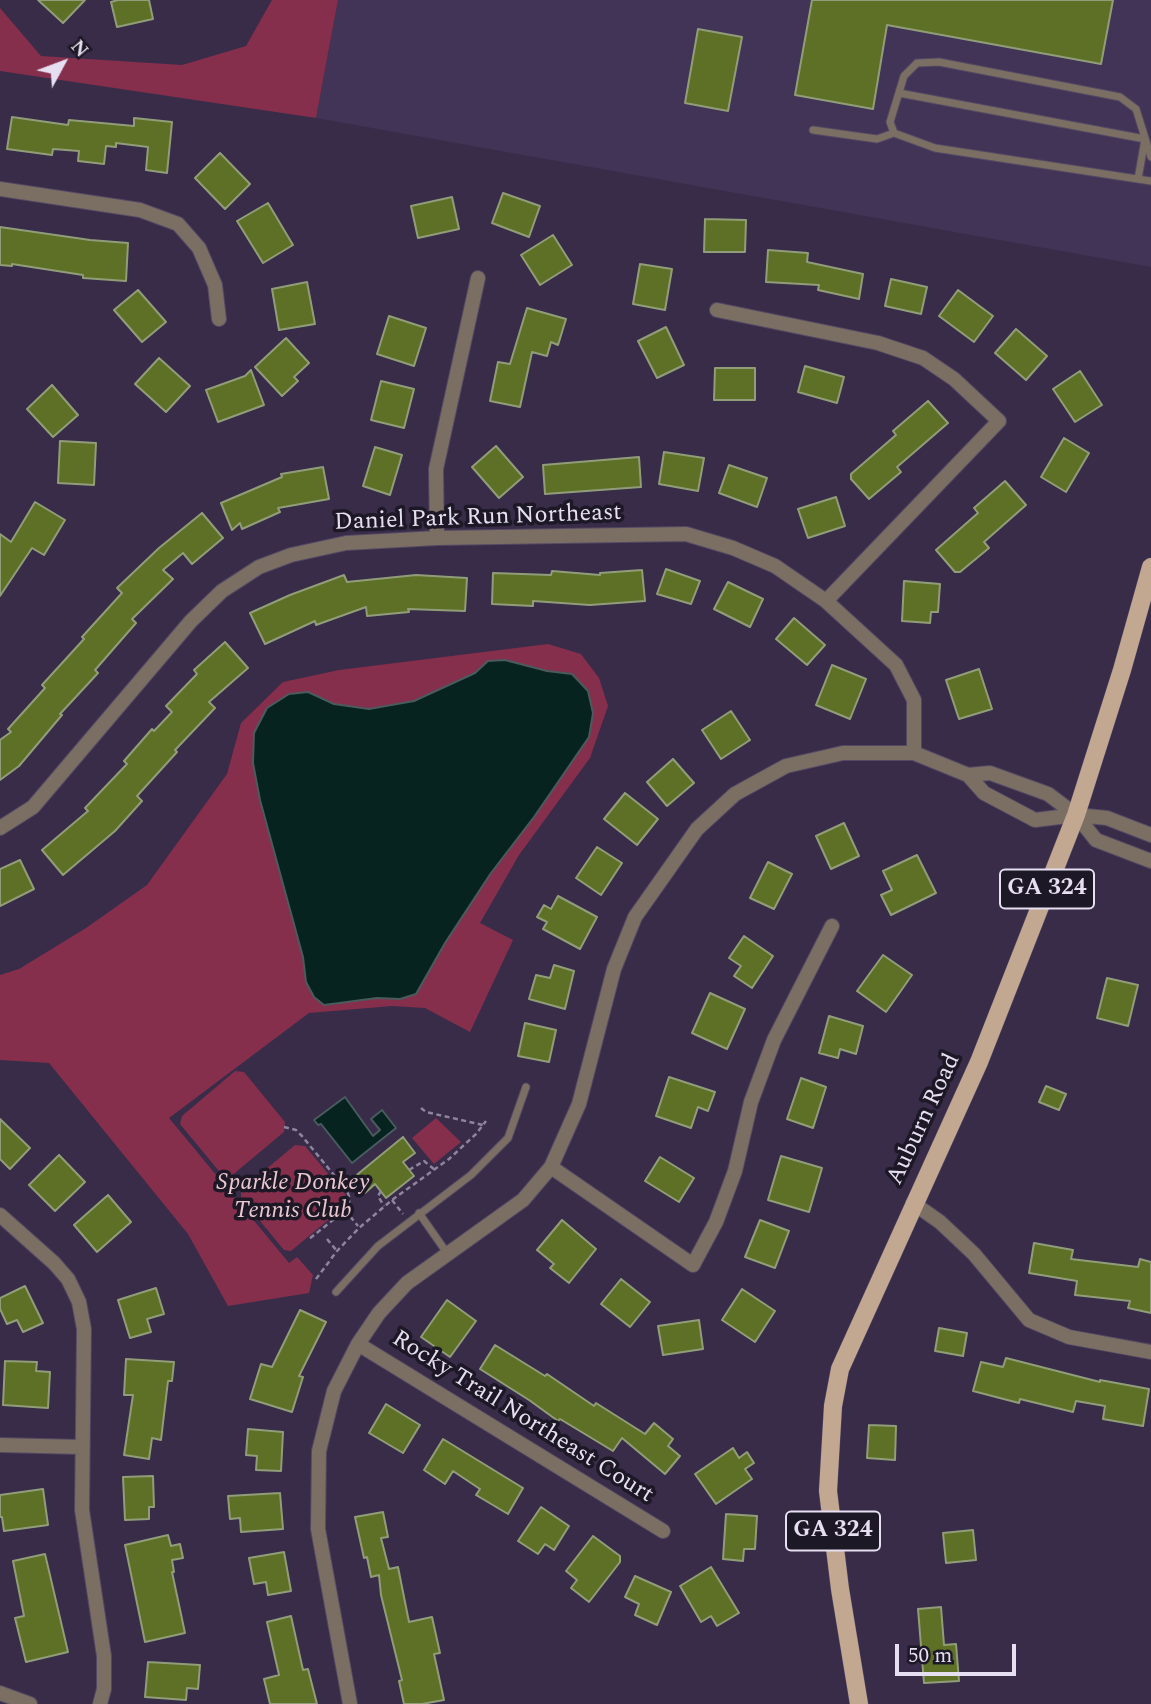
<!DOCTYPE html>
<style>
body{margin:0}
#map{position:relative;width:1151px;height:1704px;overflow:hidden;background:#382c49;font-family:Spectral,serif}
canvas{display:block}
.north{position:absolute;left:28px;top:28px;width:70px;height:70px;-webkit-text-stroke:5px #1d1825;paint-order:stroke;rotate:49deg;font-size:19px;font-weight:700;line-height:28px;text-align:center;color:#e6dff2}
.north::after{content:'';display:block;margin:auto;width:24px;height:32px;background:#e6dff2;clip-path:polygon(50% 0,100% 100%,50% 72%,0 100%)}
.scale{position:absolute;left:895px;top:1644px;width:121px;height:32px;box-sizing:border-box;border:4px solid #e6dff2;border-top:0;padding-left:9px;font-size:21px;line-height:24px;white-space:nowrap;color:#e6dff2;-webkit-text-stroke:5px #1d1825;paint-order:stroke}
</style>
<div id="map">
<canvas width="1151" height="1704"></canvas>
<div class="north">N</div>
<div class="scale">50 m</div>
</div>
<script>
const ctx = document.querySelector('canvas').getContext('2d');
ctx.lineJoin = 'round';
function fill(path, color) { ctx.fillStyle = color; ctx.fill(path, 'evenodd'); }
const shape = rows => new Path2D(rows.map(r => 'M' + r).join(''));
function strokePath(path, color, width, dash) { ctx.strokeStyle = color; ctx.lineWidth = width; ctx.lineCap = dash ? 'butt' : 'round'; ctx.setLineDash(dash || []); ctx.stroke(path); }
function label(font, color, halo, rows, align = 'center') {
  ctx.font = font + ' Spectral,serif'; ctx.lineWidth = 7; ctx.setLineDash([]); ctx.textBaseline = 'middle'; ctx.strokeStyle = halo; ctx.fillStyle = color; for (const [text, x, y, turn = 0] of rows) {
    ctx.save(); ctx.translate(x, y); ctx.rotate((+turn || 0) * Math.PI / 180); ctx.textAlign = isNaN(turn) ? turn : align; if (halo) ctx.strokeText(text, 0, 0); ctx.fillText(text, 0, 0); ctx.restore();
  }
}
fill(shape([
 [338,0,1151,0,1151,267,316,118]
]), '#423457');
fill(shape([
 [272,0,338,0,316,118,0,71,0,8,41,56,182,65,246,46],
 [548,644,581,654,599,678,608,706,590,758,519,855,480,923,513,940,470,1032,425,1008,392,1006,309,1013,169,1118,289,1263,297,1257,313,1275,309,1293,228,1306,188,1234,49,1063,0,1060,0,975,19,969,86,928,147,885,227,774,241,723,283,682,339,670],
 [235,1071,244,1072,285,1122,284,1132,230,1177,223,1176,180,1124,182,1116],
 [436,1118,461,1142,434,1164,412,1138],
 [295,1145,305,1146,346,1195,345,1206,291,1251,284,1250,241,1198,241,1190]
]), '#852f4d');
const water = shape([
 [505,660,547,671,572,674,588,691,593,713,589,737,534,817,491,873,445,943,416,994,400,999,377,998,324,1005,314,997,306,982,303,957,260,800,253,763,254,733,267,708,289,694,308,692,334,704,369,709,414,701,475,673,488,661,505,660],
 [345,1097,373,1136,380,1130,371,1119,382,1110,396,1128,352,1163,321,1124,318,1125,314,1120,345,1097]
]);
fill(water, '#07231f');
strokePath(water, '#4a5b5e', 2);
const building = shape([
 [38,0,85,0,63,23,38,0],
 [118,0,149,0,153,19,117,27,111,2,118,0],
 [812,0,1113,0,1101,64,887,25,873,109,795,95,812,0],
 [698,29,742,37,728,111,685,103,698,29],
 [12,117,68,125,69,120,134,126,134,118,172,122,167,173,146,170,148,147,116,143,116,147,106,146,104,164,78,161,79,151,53,149,52,155,7,149,12,117],
 [220,153,250,184,225,209,195,178,220,153],
 [503,193,540,206,529,237,492,223,503,193],
 [452,197,459,229,418,238,411,206,452,197],
 [268,203,293,245,263,263,237,221,268,203],
 [705,219,746,220,745,252,704,252,705,219],
 [0,227,90,240,128,243,126,281,83,278,83,275,12,264,12,266,0,265,0,227],
 [553,235,572,265,540,285,521,255,553,235],
 [768,250,808,253,807,262,863,274,859,299,818,290,819,285,766,282,768,250],
 [640,264,672,269,665,310,633,304,640,264],
 [891,279,927,287,921,314,885,306,891,279],
 [307,282,315,324,279,330,272,289,307,282],
 [138,290,166,322,142,342,114,310,138,290],
 [958,290,993,316,974,342,939,316,958,290],
 [527,308,566,319,558,345,551,342,547,356,532,352,520,407,490,401,498,362,510,364,527,308],
 [389,316,426,328,414,366,377,354,389,316],
 [666,327,684,365,657,378,638,341,666,327],
 [1016,329,1047,356,1026,380,995,353,1016,329],
 [286,338,309,363,294,377,298,381,282,396,255,367,286,338],
 [159,358,190,386,166,412,135,384,159,358],
 [805,366,844,377,837,403,798,392,805,366],
 [715,368,755,368,755,400,714,400,715,368],
 [251,370,264,405,218,422,206,390,245,376,251,370],
 [1080,371,1102,405,1075,422,1053,389,1080,371],
 [381,381,414,389,404,428,371,420,381,381],
 [52,385,78,415,53,437,27,409,52,385],
 [928,401,948,423,897,467,901,472,869,499,851,479,851,474,896,435,893,431,928,401],
 [1064,438,1089,453,1066,492,1041,477,1064,438],
 [60,441,96,443,94,485,58,483,60,441],
 [496,446,523,477,499,498,472,467,496,446],
 [375,447,402,455,390,495,363,486,375,447],
 [664,452,704,458,698,491,659,484,664,452],
 [639,457,641,487,545,494,543,465,639,457],
 [729,465,767,478,757,507,719,493,729,465],
 [323,467,329,499,278,508,280,512,242,529,240,523,232,530,221,503,282,477,281,474,323,467],
 [1005,481,1026,505,984,542,989,548,960,572,955,572,936,550,978,513,974,508,1005,481],
 [836,497,845,526,808,538,798,509,836,497],
 [35,502,65,520,44,555,32,548,0,596,0,534,11,542,35,502],
 [202,513,223,538,192,564,183,553,163,570,173,579,132,619,136,623,95,670,98,673,60,714,62,715,19,766,0,780,0,740,11,732,8,729,45,688,42,685,84,639,82,637,122,593,117,588,159,548,202,513],
 [666,569,700,581,691,604,657,594,666,569],
 [642,570,645,601,590,605,533,601,533,606,492,604,493,573,551,575,552,571,600,575,600,573,642,570],
 [344,575,347,582,416,575,467,578,465,611,408,609,409,612,367,616,366,607,316,625,315,621,265,644,250,613,290,595,344,575],
 [904,581,940,584,938,612,931,612,930,623,902,621,904,581],
 [728,582,763,599,750,627,714,609,728,582],
 [794,618,825,645,807,665,776,639,794,618],
 [225,642,248,668,209,702,215,708,175,750,177,752,137,796,142,801,115,831,63,875,42,850,88,811,85,808,127,764,124,761,152,729,154,731,172,712,166,706,197,674,194,670,225,642],
 [832,665,866,679,850,719,816,705,832,665],
 [979,669,992,709,959,719,946,680,979,669],
 [731,711,750,740,721,759,702,730,731,711],
 [673,759,694,783,667,806,647,782,673,759],
 [625,793,658,819,637,845,604,819,625,793],
 [844,823,859,856,831,869,816,836,844,823],
 [597,847,622,863,601,895,576,878,597,847],
 [917,855,936,893,891,915,881,895,892,890,883,871,917,855],
 [20,860,34,889,0,906,0,869,20,860],
 [768,862,792,874,774,909,750,898,768,862],
 [558,896,597,917,580,949,543,929,547,922,537,917,544,905,551,909,558,896],
 [744,936,773,956,752,988,734,976,741,966,729,958,744,936],
 [883,955,912,975,886,1012,857,991,883,955],
 [554,965,574,971,565,1009,529,999,536,975,550,978,554,965],
 [1107,978,1138,985,1128,1026,1097,1018,1107,978],
 [710,993,745,1009,727,1049,692,1033,710,993],
 [829,1016,863,1026,856,1054,840,1049,838,1058,819,1053,829,1016],
 [525,1023,556,1030,549,1062,518,1056,525,1023],
 [669,1077,715,1092,708,1111,698,1107,691,1128,656,1116,669,1077],
 [801,1078,826,1087,813,1128,787,1119,801,1078],
 [1046,1086,1066,1094,1059,1110,1039,1102,1046,1086],
 [0,1119,30,1148,10,1169,0,1159,0,1119],
 [403,1137,415,1153,403,1162,414,1176,386,1198,375,1184,365,1193,353,1178,403,1137],
 [59,1155,85,1182,55,1211,29,1185,59,1155],
 [781,1156,822,1168,809,1212,768,1200,781,1156],
 [660,1157,694,1178,679,1202,645,1181,660,1157],
 [108,1195,131,1222,97,1252,74,1225,108,1195],
 [562,1220,596,1249,569,1283,550,1268,554,1264,537,1250,562,1220],
 [760,1220,789,1231,775,1268,745,1257,760,1220],
 [1034,1243,1073,1250,1071,1259,1138,1267,1140,1259,1151,1262,1151,1313,1128,1308,1130,1301,1075,1295,1077,1281,1029,1273,1034,1243],
 [621,1279,650,1302,630,1327,601,1304,621,1279],
 [25,1286,43,1323,23,1332,17,1320,7,1324,0,1309,0,1298,25,1286],
 [156,1288,164,1314,147,1319,151,1332,130,1338,118,1300,156,1288],
 [742,1289,775,1311,755,1342,722,1320,742,1289],
 [447,1300,476,1321,450,1357,421,1337,447,1300],
 [300,1310,326,1322,299,1376,303,1377,292,1412,250,1399,261,1364,272,1367,300,1310],
 [699,1320,703,1349,663,1355,658,1326,699,1320],
 [939,1328,967,1333,963,1356,935,1351,939,1328],
 [495,1345,545,1376,547,1374,594,1406,596,1403,645,1434,654,1423,673,1439,668,1446,680,1456,665,1474,622,1438,613,1451,560,1419,558,1421,529,1400,480,1369,495,1345],
 [1006,1358,1100,1382,1100,1380,1149,1389,1143,1426,1103,1419,1105,1406,1076,1401,1073,1412,1020,1399,1019,1403,973,1391,981,1362,1003,1367,1006,1358],
 [126,1359,174,1362,172,1381,168,1381,161,1440,152,1438,149,1459,124,1455,133,1395,124,1395,126,1359],
 [5,1361,37,1362,36,1371,50,1372,48,1408,3,1405,5,1361],
 [386,1404,420,1425,403,1453,369,1433,386,1404],
 [869,1425,896,1426,895,1460,867,1458,869,1425],
 [248,1429,283,1432,281,1471,256,1470,257,1456,246,1455,248,1429],
 [443,1439,523,1488,508,1514,476,1495,480,1489,453,1471,445,1484,424,1470,443,1439],
 [733,1448,739,1458,747,1452,754,1463,745,1469,752,1479,716,1504,695,1474,733,1448],
 [153,1476,154,1507,149,1507,149,1519,125,1520,123,1477,153,1476],
 [43,1489,48,1525,4,1531,2,1517,0,1517,0,1495,43,1489],
 [280,1493,283,1529,241,1532,240,1518,230,1519,228,1496,280,1493],
 [541,1507,569,1526,554,1550,545,1544,538,1554,518,1541,541,1507],
 [383,1512,388,1537,381,1538,389,1569,398,1567,409,1622,432,1617,440,1653,434,1654,444,1700,422,1704,404,1704,399,1681,402,1680,381,1595,379,1575,371,1577,367,1557,364,1558,355,1517,383,1512],
 [726,1514,757,1516,755,1549,744,1549,743,1561,723,1559,726,1514],
 [973,1530,976,1560,946,1563,943,1533,973,1530],
 [168,1535,171,1546,180,1544,183,1558,172,1560,174,1572,172,1572,185,1633,145,1642,125,1545,168,1535],
 [593,1536,620,1556,620,1562,589,1602,571,1588,577,1580,566,1571,593,1536],
 [284,1552,291,1591,268,1595,266,1582,254,1584,249,1558,284,1552],
 [45,1554,68,1652,26,1662,15,1618,24,1616,13,1561,45,1554],
 [711,1567,739,1613,717,1626,711,1616,701,1622,680,1586,711,1567],
 [635,1576,671,1592,657,1625,635,1615,639,1604,625,1597,635,1576],
 [941,1607,944,1645,956,1644,959,1681,924,1683,918,1609,941,1607],
 [291,1616,303,1670,308,1669,317,1704,270,1704,264,1679,279,1675,267,1622,291,1616],
 [148,1662,200,1665,198,1689,187,1688,186,1700,145,1697,148,1662]
]);
fill(building, '#5d7026');
strokePath(building, '#919d79', 2);
const lane = shape([
 [899,93,1145,139,1138,179],
 [813,130,877,139,894,133,935,148,1151,181],
 [894,133,890,122,904,76,917,63,939,62,1120,97,1136,109,1151,157],
 [419,1213,447,1253],
 [336,1292,378,1246,471,1175,508,1138,526,1087]
]);
const street = shape([
 [0,189,140,210,178,224,199,248,215,285,219,319],
 [717,310,878,343,923,358,954,379,999,421,826,601],
 [437,538,436,469,478,278],
 [968,775,984,793,1035,820,1076,815,1107,818,1151,835],
 [0,828,33,807,191,621,222,591,259,567,291,555,346,543,437,538,686,534,733,548,775,566,826,601,896,665,914,700,914,753],
 [551,1167,693,1265,716,1222,735,1171,751,1102,774,1040,832,926],
 [913,1203,940,1222,974,1254,1029,1320,1069,1337,1151,1352],
 [0,1215,54,1263,68,1279,79,1302,84,1329,82,1510,104,1656,104,1689,100,1704],
 [358,1344,663,1531],
 [0,1445,81,1447],
 [0,1693,30,1704],
 [350,1704,318,1529,319,1451,334,1391,358,1344,379,1313,407,1283,523,1200,551,1167,579,1104,614,969,635,917,697,829,735,794,786,766,843,753,914,753,968,775,990,773,1048,794,1076,815,1096,840,1151,861]
]);
const primary = shape([
 [859,1704,840,1589,828,1491,833,1406,840,1369,979,1062,1076,815,1122,670,1151,567]
]);
strokePath(lane, '#544964', 9);
strokePath(street, '#544964', 16);
strokePath(primary, '#544964', 19);
strokePath(shape([
 [421,1108,426,1112,483,1125],
 [284,1127,296,1130,302,1136,347,1191,350,1199,347,1209,309,1239],
 [409,1170,424,1161,435,1170],
 [381,1191,378,1196,384,1206],
 [392,1200,403,1214],
 [345,1210,358,1226],
 [327,1239,337,1251],
 [316,1279,337,1251,359,1228,392,1200,449,1159,476,1134,486,1121]
]), '#8e859d', 2.5, [5, 3.5]);
strokePath(lane, '#7b6e63', 7);
strokePath(street, '#7b6e63', 14);
strokePath(primary, '#c2a791', 18);
for (const [x, y, w] of [
 [1047,889,94],
 [833,1531,94]
]) { const box = new Path2D(); box.roundRect(x - w / 2, y - 19.5, w, 39, 5); ctx.fillStyle = '#1d1825'; ctx.fill(box); strokePath(box, '#e6dff2', 2); }
label('bold 23px', '#e6dff2', null, [
 ["GA 324",1047,889],
 ["GA 324",833,1531]
]);
label('24px', '#e6dff2', '#1d1825', [
 ["Daniel Park Run Northeast",478,519,-2],
 ["Auburn Road",925,1120,-65],
 ["Rocky Trail Northeast Court",522,1418,32]
]);
label('italic 24px', '#ebc8d0', '#1d1825', [
 ["Sparkle Donkey",293,1184],
 ["Tennis Club",293,1212]
]);
</script>
